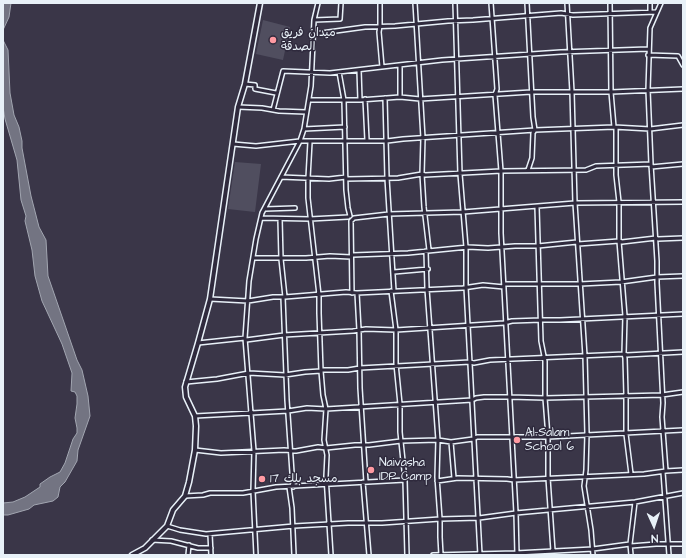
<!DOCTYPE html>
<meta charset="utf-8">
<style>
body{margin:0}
#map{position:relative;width:686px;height:558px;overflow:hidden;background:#3a3648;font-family:"Architects Daughter",sans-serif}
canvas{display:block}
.frame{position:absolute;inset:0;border:4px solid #e8f1f8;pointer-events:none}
.north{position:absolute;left:634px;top:506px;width:40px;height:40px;-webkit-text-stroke:3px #2f2a3d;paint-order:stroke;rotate:177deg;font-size:11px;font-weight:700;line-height:16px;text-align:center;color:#e8f1f8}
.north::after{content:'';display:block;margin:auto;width:14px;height:18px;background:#e8f1f8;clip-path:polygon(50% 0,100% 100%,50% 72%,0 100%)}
</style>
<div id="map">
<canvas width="686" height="558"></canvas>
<div class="frame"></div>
<div class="north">N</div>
</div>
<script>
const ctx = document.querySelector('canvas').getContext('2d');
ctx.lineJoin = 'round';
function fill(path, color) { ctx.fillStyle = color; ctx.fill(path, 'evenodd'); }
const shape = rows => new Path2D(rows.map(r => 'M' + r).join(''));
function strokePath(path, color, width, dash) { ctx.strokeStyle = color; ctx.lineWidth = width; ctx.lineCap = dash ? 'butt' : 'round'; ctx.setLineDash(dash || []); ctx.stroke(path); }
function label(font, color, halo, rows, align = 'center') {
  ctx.font = font + ' "Architects Daughter","Playpen Sans Arabic",sans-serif'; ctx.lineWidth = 3; ctx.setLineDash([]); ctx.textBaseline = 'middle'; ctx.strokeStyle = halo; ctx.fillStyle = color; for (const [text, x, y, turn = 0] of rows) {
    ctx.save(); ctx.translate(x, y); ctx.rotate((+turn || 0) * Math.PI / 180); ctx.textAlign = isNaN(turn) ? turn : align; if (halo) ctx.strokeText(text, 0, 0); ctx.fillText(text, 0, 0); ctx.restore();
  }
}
fill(shape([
 [263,20,290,27,283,60,256,54],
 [235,162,261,164,255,212,228,209]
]), '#504e5f');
const water = shape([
 [3,3,11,3,9,17,3,30,3,3],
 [3,40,8,50,10,93,14,115,19,127,22,141,22,148,31,196,39,227,46,240,48,276,77,360,82,370,88,396,90,416,78,450,77,461,65,482,60,487,58,497,53,501,34,505,29,509,8,515,3,515,3,503,13,502,25,497,40,487,40,484,50,477,60,472,65,463,73,439,77,433,77,428,75,418,77,404,77,396,75,392,71,391,72,373,62,344,42,301,35,276,32,250,25,221,26,216,21,200,17,160,5,119,3,107,3,40]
]);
fill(water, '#737482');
strokePath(water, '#a2a6b1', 1);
const minor = shape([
 [380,3,380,26,379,32,382,67],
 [415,3,423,138,422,174,424,207,429,250],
 [455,3,460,174,466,247,466,287,480,555],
 [491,3,497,89,495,95,501,171,501,233,516,513,517,555],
 [527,3,533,117,535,130,533,133,532,158,528,170],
 [567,3,572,92,575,203,585,356,587,434,586,470,584,486,591,530,593,555],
 [610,3,611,92,614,127],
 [650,3,650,12],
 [661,3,650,28,648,90,651,164,657,261,657,283,663,403,662,417,666,471],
 [314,20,340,19,341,3],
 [314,34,365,27,395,26,448,21,473,20,561,13,573,15,656,12],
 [648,55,678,56,683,65],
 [400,65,400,97],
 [359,70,360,100],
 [339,72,344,100,346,190,348,208,350,216],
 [245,84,255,85,255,89,276,93],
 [385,98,387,178,394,291],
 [365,99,367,140],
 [309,100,360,100,400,97,420,99,531,92,611,92,683,89],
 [238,107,262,108,279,111,306,112],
 [273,110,283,71,330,73,442,60,561,52,648,49],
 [616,128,616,175,619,202,619,241,625,316,624,354,625,358,626,395,626,434,631,474],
 [304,129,345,127],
 [310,142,308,178,308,198,319,295,319,313,321,371,323,395,326,409,324,440,327,455,326,476,331,555],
 [233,144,256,146,300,141,387,141,403,139,535,130,614,127,650,129,683,125],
 [651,167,683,164],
 [281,177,329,179,346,177],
 [346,179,398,178,422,174,425,175,501,171,586,170,596,166,651,164],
 [537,207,541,341,545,361,545,398,548,437,548,478,553,551],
 [265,209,295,208],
 [261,218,310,219,348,217],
 [280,219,281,259,285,297],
 [578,244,619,241,622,242,656,238,658,239,683,238],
 [426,251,427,289,438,440,437,477,440,519,440,537,441,555],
 [353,255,408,253,468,247,488,248,515,246,538,246,577,242],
 [253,258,306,258,330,256,351,257],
 [394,272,428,269],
 [504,284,580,284,621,282,657,277,683,276],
 [391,291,396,330,396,364,400,404,400,432,405,480,407,555],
 [352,293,351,221,354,218,389,214,463,212,575,203,683,202],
 [357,293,359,330,360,388,366,482],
 [283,297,287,400,293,487],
 [210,299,248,301,273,297,285,297,346,292,357,293,463,288,483,285,504,287],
 [246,340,284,335,353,331,366,329,396,330,504,323,512,321,541,320,560,320,683,314],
 [198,343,245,338],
 [322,370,348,370,360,368,470,362,474,363,490,360,624,354,627,355,683,352],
 [186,382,217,379,249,373,285,375,305,372,321,371],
 [195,416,288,411,307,408,326,409,472,400,476,398,484,397,510,397,545,398,662,395,683,392],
 [451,442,454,478],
 [195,450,221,453,284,450,296,451,318,447,326,448,355,445,369,445,401,441,438,440,451,442,473,439,477,437,548,437,683,430],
 [663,472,669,555],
 [437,481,458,478,507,479,514,480,644,474,666,471,683,470],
 [363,482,369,555],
 [289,487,292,508,294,555],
 [185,496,203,495,210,493,243,493,276,487,405,480],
 [167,526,180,530,206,534,294,526,348,523,382,523,440,519,479,518,516,513,635,502,683,493],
 [210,534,211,555],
 [152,540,171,541,198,548,211,548],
 [631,546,656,544,683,544],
 [188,555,189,545],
 [256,555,253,491,254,451,245,338,249,281,256,239,262,213,300,141,304,129,311,86,314,20,318,3],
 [433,555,516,553,593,549,630,544],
 [631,555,630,544,635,502]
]);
const tertiary = shape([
 [132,555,145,548,167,526,173,510,185,496,189,482,195,450,196,426,195,416,186,397,185,387,198,343,210,299,238,107,245,84,260,3]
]);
strokePath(minor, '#e8f1f8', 6);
strokePath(tertiary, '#e8f1f8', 7);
strokePath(minor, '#2f2a3d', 3);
strokePath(tertiary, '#2f2a3d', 4);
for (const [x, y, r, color] of [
 [273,40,4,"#ff9aa2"],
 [517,440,4,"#ff9aa2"],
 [371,470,4,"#ff9aa2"],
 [262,479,4,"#ff9aa2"]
]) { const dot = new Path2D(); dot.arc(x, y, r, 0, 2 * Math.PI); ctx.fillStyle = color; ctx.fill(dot); strokePath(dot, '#2f2a3d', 1.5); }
label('12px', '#e8f1f8', '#2f2a3d', [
 ["ميدان فريق",281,33],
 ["الصدقة",281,47],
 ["Al-Salam",525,433],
 ["School 6",525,447],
 ["Naivasha",379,463],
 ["IDP Camp",379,477],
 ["مسجد بلك 17",270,479]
], 'left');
</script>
